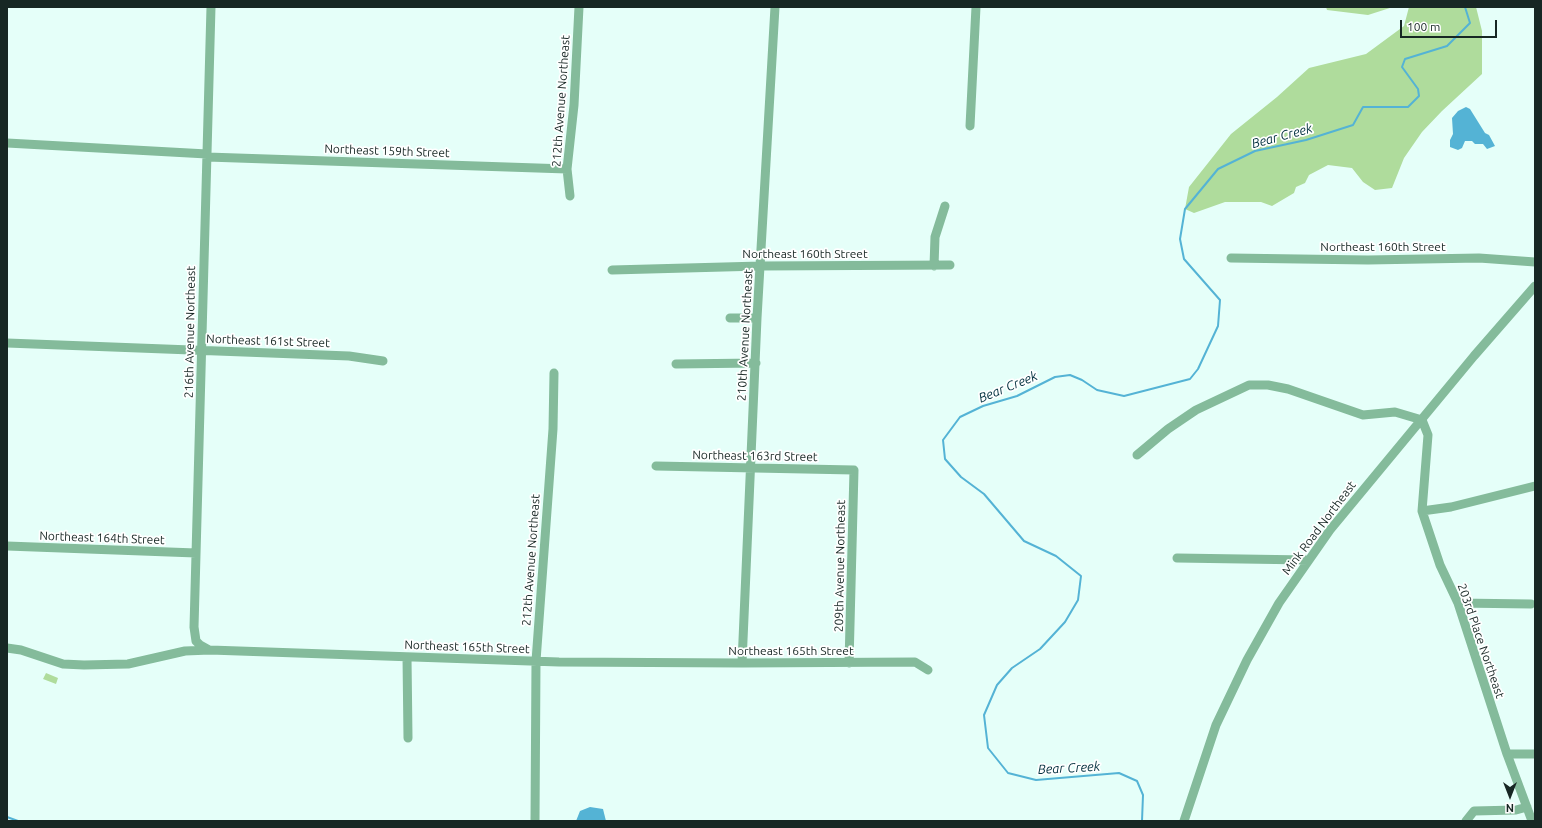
<!DOCTYPE html>
<style>
body{margin:0}
#map{position:relative;width:1542px;height:828px;overflow:hidden;background:#e5fff9;font-family:Ubuntu,sans-serif}
canvas{display:block}
.frame{position:absolute;inset:0;border:8px solid #172724;pointer-events:none}
.north{position:absolute;left:1490px;top:776px;width:40px;height:40px;-webkit-text-stroke:3px #fff;paint-order:stroke;rotate:180deg;font-size:11px;font-weight:700;line-height:16px;text-align:center;color:#172724}
.north::after{content:'';display:block;margin:auto;width:14px;height:18px;background:#172724;clip-path:polygon(50% 0,100% 100%,50% 72%,0 100%)}
.scale{position:absolute;left:1400px;top:20px;width:97px;height:18px;box-sizing:border-box;border:2px solid #172724;border-top:0;padding-left:5px;font-size:12px;line-height:14px;white-space:nowrap;color:#172724;-webkit-text-stroke:3px #fff;paint-order:stroke}
</style>
<div id="map">
<canvas width="1542" height="828"></canvas>
<div class="frame"></div>
<div class="north">N</div>
<div class="scale">100 m</div>
</div>
<script>
const ctx = document.querySelector('canvas').getContext('2d');
ctx.lineJoin = 'round';
function fill(path, color) { ctx.fillStyle = color; ctx.fill(path, 'evenodd'); }
const shape = rows => new Path2D(rows.map(r => 'M' + r).join(''));
function strokePath(path, color, width, dash) { ctx.strokeStyle = color; ctx.lineWidth = width; ctx.lineCap = dash ? 'butt' : 'round'; ctx.setLineDash(dash || []); ctx.stroke(path); }
function label(font, color, halo, rows, align = 'center') {
  ctx.font = font + ' Ubuntu,sans-serif'; ctx.lineWidth = 3.5; ctx.setLineDash([]); ctx.textBaseline = 'middle'; ctx.strokeStyle = halo; ctx.fillStyle = color; for (const [text, x, y, turn = 0] of rows) {
    ctx.save(); ctx.translate(x, y); ctx.rotate((+turn || 0) * Math.PI / 180); ctx.textAlign = isNaN(turn) ? turn : align; if (halo) ctx.strokeText(text, 0, 0); ctx.fillText(text, 0, 0); ctx.restore();
  }
}
fill(shape([
 [1326,7,1393,7,1368,15,1327,10],
 [1409,7,1476,7,1482,31,1482,74,1442,111,1422,132,1404,158,1392,188,1375,190,1363,182,1352,168,1328,165,1309,175,1305,183,1296,187,1294,193,1272,206,1261,202,1225,202,1194,213,1185,209,1189,187,1231,134,1277,97,1309,68,1366,54,1404,26],
 [46,673,58,678,56,684,43,679]
]), '#afdc9c');
fill(shape([
 [1466,107,1470,109,1485,133,1489,135,1495,146,1487,149,1483,144,1475,144,1472,141,1465,141,1462,148,1458,150,1450,147,1450,140,1453,134,1452,118,1458,111],
 [590,807,603,809,606,821,576,821,580,811]
]), '#54b3d5');
strokePath(shape([
 [7,817,18,821],
 [1142,821,1143,795,1137,781,1119,773,1036,780,1008,773,988,748,984,715,997,685,1012,668,1040,649,1065,622,1078,600,1081,576,1056,556,1024,541,984,494,961,477,945,459,943,440,960,417,983,406,1017,396,1055,377,1070,375,1082,380,1097,390,1124,396,1190,379,1198,369,1218,326,1220,300,1184,259,1180,239,1185,209,1218,169,1255,151,1306,140,1353,125,1363,107,1408,107,1419,96,1418,89,1402,67,1405,59,1447,46,1470,23,1465,7]
]), '#54b3d5', 2);
strokePath(shape([
 [970,126,976,7],
 [7,143,207,154],
 [207,157,567,169],
 [570,196,567,169,574,105,579,7],
 [1231,258,1368,260,1479,258,1535,262],
 [934,266,935,237,945,206],
 [612,270,761,266,950,265],
 [730,318,757,318],
 [7,343,349,356,383,361],
 [676,364,756,363],
 [1137,455,1168,429,1196,410,1249,385,1268,385,1288,389,1363,415,1395,412,1422,420,1428,435,1422,511,1440,565,1458,603,1507,754,1532,821],
 [656,466,854,470,849,663],
 [1422,511,1451,507,1535,486],
 [7,546,196,553],
 [1177,558,1308,560],
 [1458,603,1531,604],
 [7,648,21,650,63,664,84,665,128,664,185,651,210,650,559,662,742,663,915,662,928,670],
 [209,650,200,645,196,641,194,627,211,7],
 [407,657,408,738],
 [742,663,757,318,775,7],
 [1507,754,1535,754],
 [535,821,536,661,553,429,554,373],
 [1184,821,1216,725,1247,660,1279,603,1330,530,1474,356,1535,286],
 [1466,821,1474,811,1516,810,1527,807]
]), '#84bb9b', 9);
label('12px', '#172724', '#fff', [
 ["212th Avenue Northeast",561,101,-86],
 ["Northeast 159th Street",387,151,2],
 ["Northeast 160th Street",1383,247],
 ["Northeast 160th Street",805,254],
 ["216th Avenue Northeast",190,332,-89],
 ["210th Avenue Northeast",745,335,-87],
 ["Northeast 161st Street",268,341,2],
 ["Northeast 163rd Street",755,456,1],
 ["Mink Road Northeast",1319,528,-53],
 ["Northeast 164th Street",102,538,2],
 ["212th Avenue Northeast",531,560,-86],
 ["209th Avenue Northeast",840,566,-89],
 ["203rd Place Northeast",1481,641,71],
 ["Northeast 165th Street",467,647,2],
 ["Northeast 165th Street",791,651]
]);
label('italic 13px', '#03313f', '#fff', [
 ["Bear Creek",1282,136,-15],
 ["Bear Creek",1008,387,-22],
 ["Bear Creek",1069,768,-3]
]);
</script>
